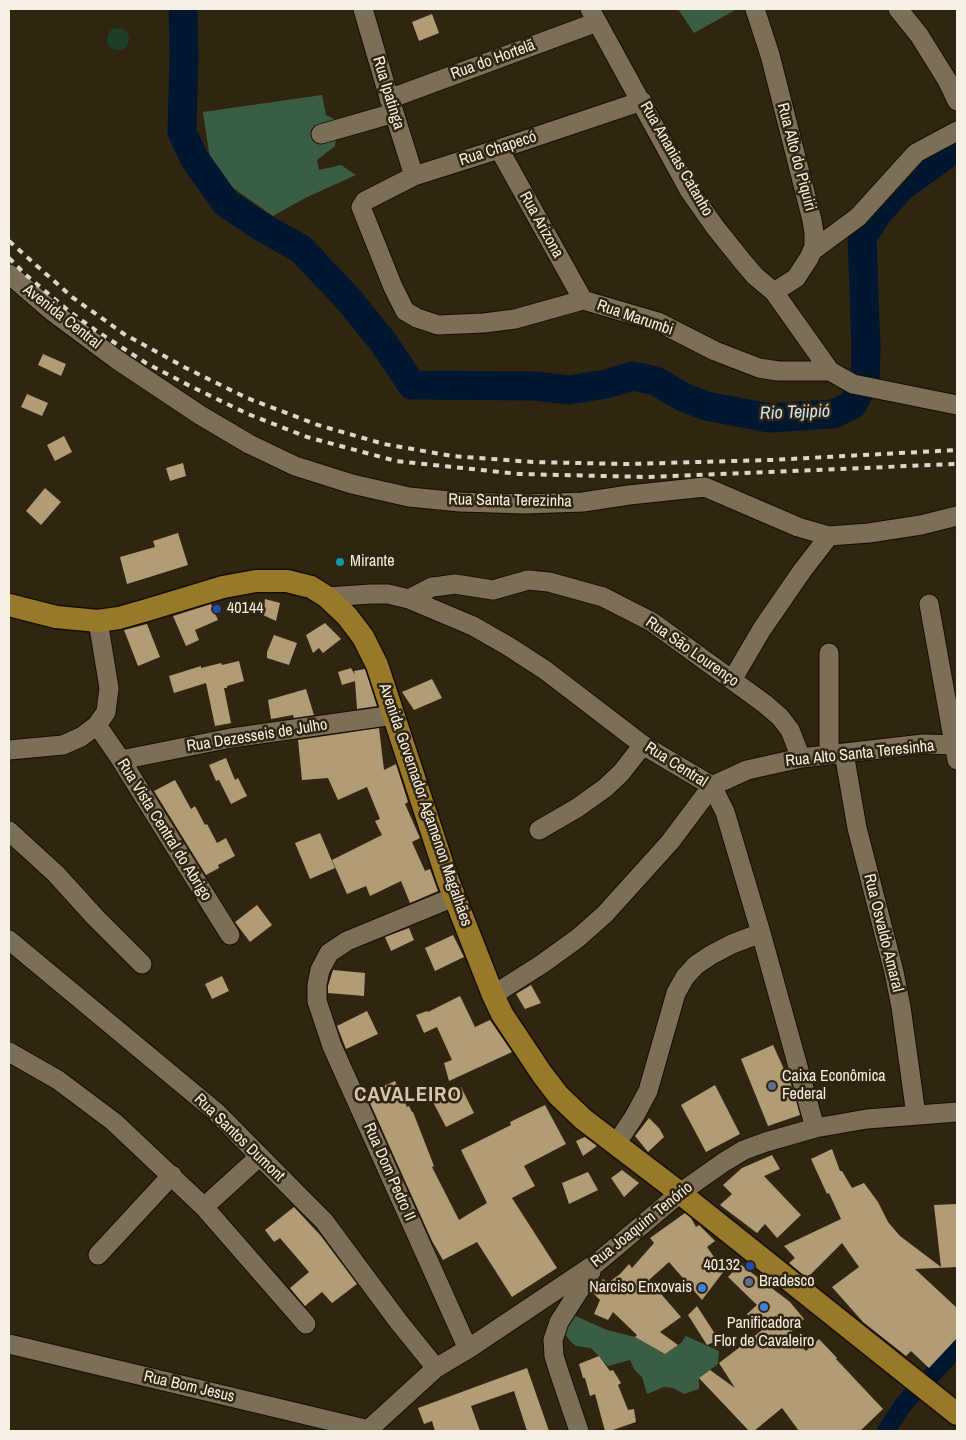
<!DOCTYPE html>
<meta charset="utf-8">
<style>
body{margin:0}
#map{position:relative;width:966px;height:1440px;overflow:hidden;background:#302511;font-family:"Archivo Narrow",sans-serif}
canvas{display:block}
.frame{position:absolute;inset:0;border:10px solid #f7efe3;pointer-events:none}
</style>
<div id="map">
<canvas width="966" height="1440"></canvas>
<div class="frame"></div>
</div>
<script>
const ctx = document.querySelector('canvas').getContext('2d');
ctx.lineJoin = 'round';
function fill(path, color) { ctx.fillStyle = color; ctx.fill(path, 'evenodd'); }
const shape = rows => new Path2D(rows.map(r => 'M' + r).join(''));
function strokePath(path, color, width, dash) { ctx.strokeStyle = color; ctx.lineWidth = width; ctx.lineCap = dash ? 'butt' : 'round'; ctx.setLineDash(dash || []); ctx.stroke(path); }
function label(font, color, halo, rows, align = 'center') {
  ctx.font = font + ' "Archivo Narrow",sans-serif'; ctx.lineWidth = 5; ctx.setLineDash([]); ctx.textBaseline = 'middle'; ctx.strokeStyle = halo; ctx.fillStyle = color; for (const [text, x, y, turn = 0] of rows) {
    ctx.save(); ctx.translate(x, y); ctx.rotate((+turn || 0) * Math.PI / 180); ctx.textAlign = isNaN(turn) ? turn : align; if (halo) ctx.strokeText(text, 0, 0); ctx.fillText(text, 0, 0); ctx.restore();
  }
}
fill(shape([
 '107 39a11 11 0 1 1 22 0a11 11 0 1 1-22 0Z'
]), '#1e4029');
fill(shape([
 [678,9,737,9,694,33],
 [322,95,326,115,338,121,335,146,317,160,319,170,341,165,356,175,305,198,273,216,229,185,210,159,203,112],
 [571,1314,607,1330,635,1337,665,1354,681,1343,686,1336,719,1351,718,1364,699,1378,699,1389,684,1394,673,1388,664,1387,647,1394,642,1377,634,1369,630,1360,608,1366,591,1348,576,1346,570,1341,565,1334]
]), '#3a5e44');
strokePath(shape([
 [932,1375,957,1348],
 [886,1431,903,1405,911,1396]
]), '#00172f', 18);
strokePath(shape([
 [183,9,184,54,182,132,194,158,226,203,260,226,301,249,350,301,383,342,412,385,534,386,569,390,606,384,633,376,656,381,683,397,706,406,769,418,833,414,852,405,865,382,866,349,862,237,878,213,901,187,957,147]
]), '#00172f', 29);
fill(shape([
 [432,14,439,33,419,41,412,22],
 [43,354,66,364,61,376,38,365],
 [27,394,48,403,42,416,21,407],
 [64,436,72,452,55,461,47,445],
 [183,463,186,476,170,481,166,468],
 [45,488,61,502,41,525,26,511],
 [178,533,188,565,127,584,120,557,155,547,153,541],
 [265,599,280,603,276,621,263,615],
 [211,604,218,620,195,630,199,640,186,646,173,616],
 [325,623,341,639,323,653,319,648,313,653,306,635],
 [147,624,160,657,138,666,124,630],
 [274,635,297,643,289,665,267,658,267,652],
 [239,661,244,681,227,686,227,688,224,688,231,723,215,726,206,683,174,693,169,676,201,666,201,668,221,663,222,665],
 [351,668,355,675,354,671,365,669,377,706,357,709,355,681,342,685,338,672],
 [432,679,442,698,414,710,402,692],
 [306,689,314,715,294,718,293,715,271,719,268,700],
 [379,728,384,770,396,764,408,802,405,804,420,838,412,842,425,871,430,869,438,891,410,903,401,881,370,896,366,886,347,894,332,860,382,835,375,821,380,819,367,787,338,800,328,778,302,780,298,740],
 [226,758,235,780,238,778,247,796,231,804,219,780,216,781,209,765],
 [175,780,191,809,195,806,205,825,207,824,217,843,226,838,235,856,218,865,219,868,206,875,154,791],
 [320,833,335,868,310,879,295,843],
 [257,905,272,925,250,942,235,922],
 [409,928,414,940,391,951,385,937],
 [453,935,464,957,435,971,425,948],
 [333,970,365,973,364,996,328,993,328,986],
 [222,976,229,991,212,999,205,984],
 [531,985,541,1003,525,1009,516,994],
 [460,996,475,1027,490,1020,512,1052,449,1081,444,1063,452,1060,437,1027,424,1033,416,1015,427,1011,428,1012],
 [367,1011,378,1034,346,1049,337,1026],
 [773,1045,793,1089,800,1115,768,1126,741,1059],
 [395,1081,407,1107,409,1106,412,1112,413,1112,434,1166,432,1167,459,1220,487,1203,461,1150,511,1125,510,1122,545,1105,566,1144,524,1166,535,1186,512,1198,557,1268,512,1297,477,1242,443,1260,432,1241,366,1094],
 [715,1085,740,1134,706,1152,681,1105],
 [461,1087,474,1113,446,1127,433,1102],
 [649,1118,659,1128,664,1137,648,1152,635,1136],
 [585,1137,597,1146,583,1156,576,1141],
 [832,1149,840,1171,842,1171,852,1188,864,1183,878,1202,888,1222,900,1236,941,1267,934,1205,957,1204,957,1267,915,1269,957,1308,957,1338,929,1368,911,1351,906,1356,863,1322,832,1287,859,1267,842,1243,807,1278,789,1263,795,1258,784,1246,841,1219,829,1193,827,1194,811,1159],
 [772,1155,780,1169,764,1176,801,1215,777,1238,765,1224,757,1233,720,1205,732,1194,723,1185,742,1168],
 [622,1170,639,1183,624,1197,611,1178],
 [588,1172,598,1190,569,1204,562,1183],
 [294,1207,321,1236,357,1284,332,1303,322,1292,305,1306,290,1288,309,1272,280,1238,274,1242,265,1230],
 [685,1213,691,1218,696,1227,699,1225,715,1241,707,1247,724,1271,702,1300,669,1262,649,1280,681,1317,660,1332,678,1345,665,1354,635,1337,637,1335,613,1312,608,1320,594,1314,600,1300,592,1292,603,1279,608,1283,620,1274,629,1264,632,1268,654,1243,650,1238],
 [740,1264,790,1302,804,1319,789,1334,806,1351,819,1339,837,1358,836,1359,883,1409,860,1431,799,1431,782,1408,754,1431,749,1431,699,1378,710,1370,735,1388,719,1363,778,1318,776,1316,756,1324,747,1314,757,1305,728,1277],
 [697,1306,719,1340,707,1345,688,1315],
 [599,1356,610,1371,613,1370,621,1383,618,1385,628,1410,634,1409,636,1422,610,1431,605,1431,595,1394,590,1396,585,1378,583,1378,579,1364],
 [527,1368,549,1431,527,1431,514,1391,471,1406,480,1431,435,1431,432,1421,424,1424,418,1408]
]), '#b29c76');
const minor = shape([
 [363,9,385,84,414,176],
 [590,9,689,190,715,227,743,262,755,276,774,292,830,371],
 [755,9,770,55,812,220,814,233,814,247,809,258,796,278,774,292],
 [898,9,919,35,947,80,957,101],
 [389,99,597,22],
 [642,101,499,149,414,176,365,201,361,207,393,287,405,311,417,318,438,325,484,323,515,319,583,300,658,322,715,351,759,368,778,371,830,371,853,384,957,405],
 [321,134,394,113],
 [499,149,583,300],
 [812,251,858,217,916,153,957,131],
 [9,274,53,312,116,359,200,415,249,444,295,466,352,484,409,497,460,502,525,504,583,502,629,495,705,487,798,527,829,536,869,533,921,525,957,516],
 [327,597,371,594,388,594,409,599,473,626,508,646,545,670,643,745,712,786,725,812,761,933,815,1128],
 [409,599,432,587,441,586,455,584,493,590,528,580,549,582,603,597,652,622,765,704,780,717,790,730,801,758],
 [929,604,957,760],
 [732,680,762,629,802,571,829,536],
 [97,725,121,760,230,935],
 [9,750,63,745,81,737,97,725,106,712,109,688,98,621],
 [844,753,857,828,894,972,901,1007,916,1115],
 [829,755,829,653],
 [121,760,231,738,394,715],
 [539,830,577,808,605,788,621,773,643,745],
 [9,831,56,874,95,917,142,964],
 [454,897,347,941,329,953,320,970,317,985,317,1001,332,1046,468,1349],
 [9,940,216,1112,298,1195,324,1221,398,1321,436,1368],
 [493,995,542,964,578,938,605,914,670,842,712,786,747,770,801,758,923,744,957,745],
 [9,1052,58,1080,114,1122,204,1207,306,1324],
 [616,1144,634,1117,648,1091,676,993,685,977,696,965,711,955,732,944,761,933],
 [204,1207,259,1157],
 [98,1255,172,1175],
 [9,1344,369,1430],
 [367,1431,436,1368,468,1349,598,1262,680,1193,724,1162,744,1150,766,1142,815,1128,867,1119,957,1112],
 [579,1431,559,1372,554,1356,553,1340,559,1322,591,1272]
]);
const major = shape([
 [9,605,56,617,98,621,119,618,147,610,223,587,256,581,287,581,311,587,327,597,347,616,363,637,377,665,447,878,493,995,502,1014,542,1074,558,1095,583,1119,680,1193,957,1414]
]);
strokePath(minor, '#180e00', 21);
strokePath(major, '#180e00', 25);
strokePath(minor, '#7c6f58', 19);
strokePath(major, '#98792a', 22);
strokePath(shape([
 [9,241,72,297,124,334,186,368,247,398,318,425,384,444,452,456,533,462,628,464,771,460,957,450],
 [9,258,26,275,70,312,98,332,146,363,192,387,248,414,307,437,396,461,519,474,647,477,957,464]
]), '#ded6c9', 4, [6, 6]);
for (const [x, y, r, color] of [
 [340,562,5,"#0f9aa8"],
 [217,609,5,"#1a4fb4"],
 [772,1086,5,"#5c6f8a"],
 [750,1266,5,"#1a4fb4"],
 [749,1282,5,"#5c6f8a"],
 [702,1288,5,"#3f7fe0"],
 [764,1307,5,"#3f7fe0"]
]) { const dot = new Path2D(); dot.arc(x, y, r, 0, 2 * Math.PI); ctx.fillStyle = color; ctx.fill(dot); strokePath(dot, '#302511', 2); }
label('16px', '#f7efe3', '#302511', [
 ["Rua do Hortelã",493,60,-20],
 ["Rua Ipatinga",388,93,73],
 ["Rua Chapecó",498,149,-18],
 ["Rua Alto do Piquiri",796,157,75],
 ["Rua Ananias Catanho",676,159,60],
 ["Rua Arizona",541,225,61],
 ["Avenida Central",62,317,38],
 ["Rua Marumbi",635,318,19],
 ["Rua Santa Terezinha",510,501,1],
 ["Rua São Lourenço",692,652,35],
 ["Rua Dezesseis de Julho",257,736,-9],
 ["Rua Alto Santa Teresinha",860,754,-6],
 ["Rua Central",676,765,32],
 ["Avenida Governador Agamenon Magalhães",425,805,71],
 ["Rua Vista Central do Abrigo",164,830,58],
 ["Rua Osvaldo Amaral",883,933,76],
 ["Rua Santos Dumont",239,1138,44],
 ["Rua Dom Pedro II",389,1172,66],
 ["Rua Joaquim Tenório",642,1225,-39],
 ["Rua Bom Jesus",189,1387,13]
]);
label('16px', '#f7efe3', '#302511', [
 ["Mirante",350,562],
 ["40144",227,609],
 ["Caixa Econômica",782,1077],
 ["Federal",782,1095],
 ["40132",740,1266,"right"],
 ["Bradesco",759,1282],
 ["Narciso Enxovais",692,1288,"right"],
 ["Panificadora",764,1324,"center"],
 ["Flor de Cavaleiro",764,1342,"center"]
], 'left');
label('italic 18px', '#cce1f5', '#302511', [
 ["Rio Tejipió",795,413,-2]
]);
ctx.letterSpacing = '1px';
label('bold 21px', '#d5c7ae', '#302511', [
 ["CAVALEIRO",408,1095]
]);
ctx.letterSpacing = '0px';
</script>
